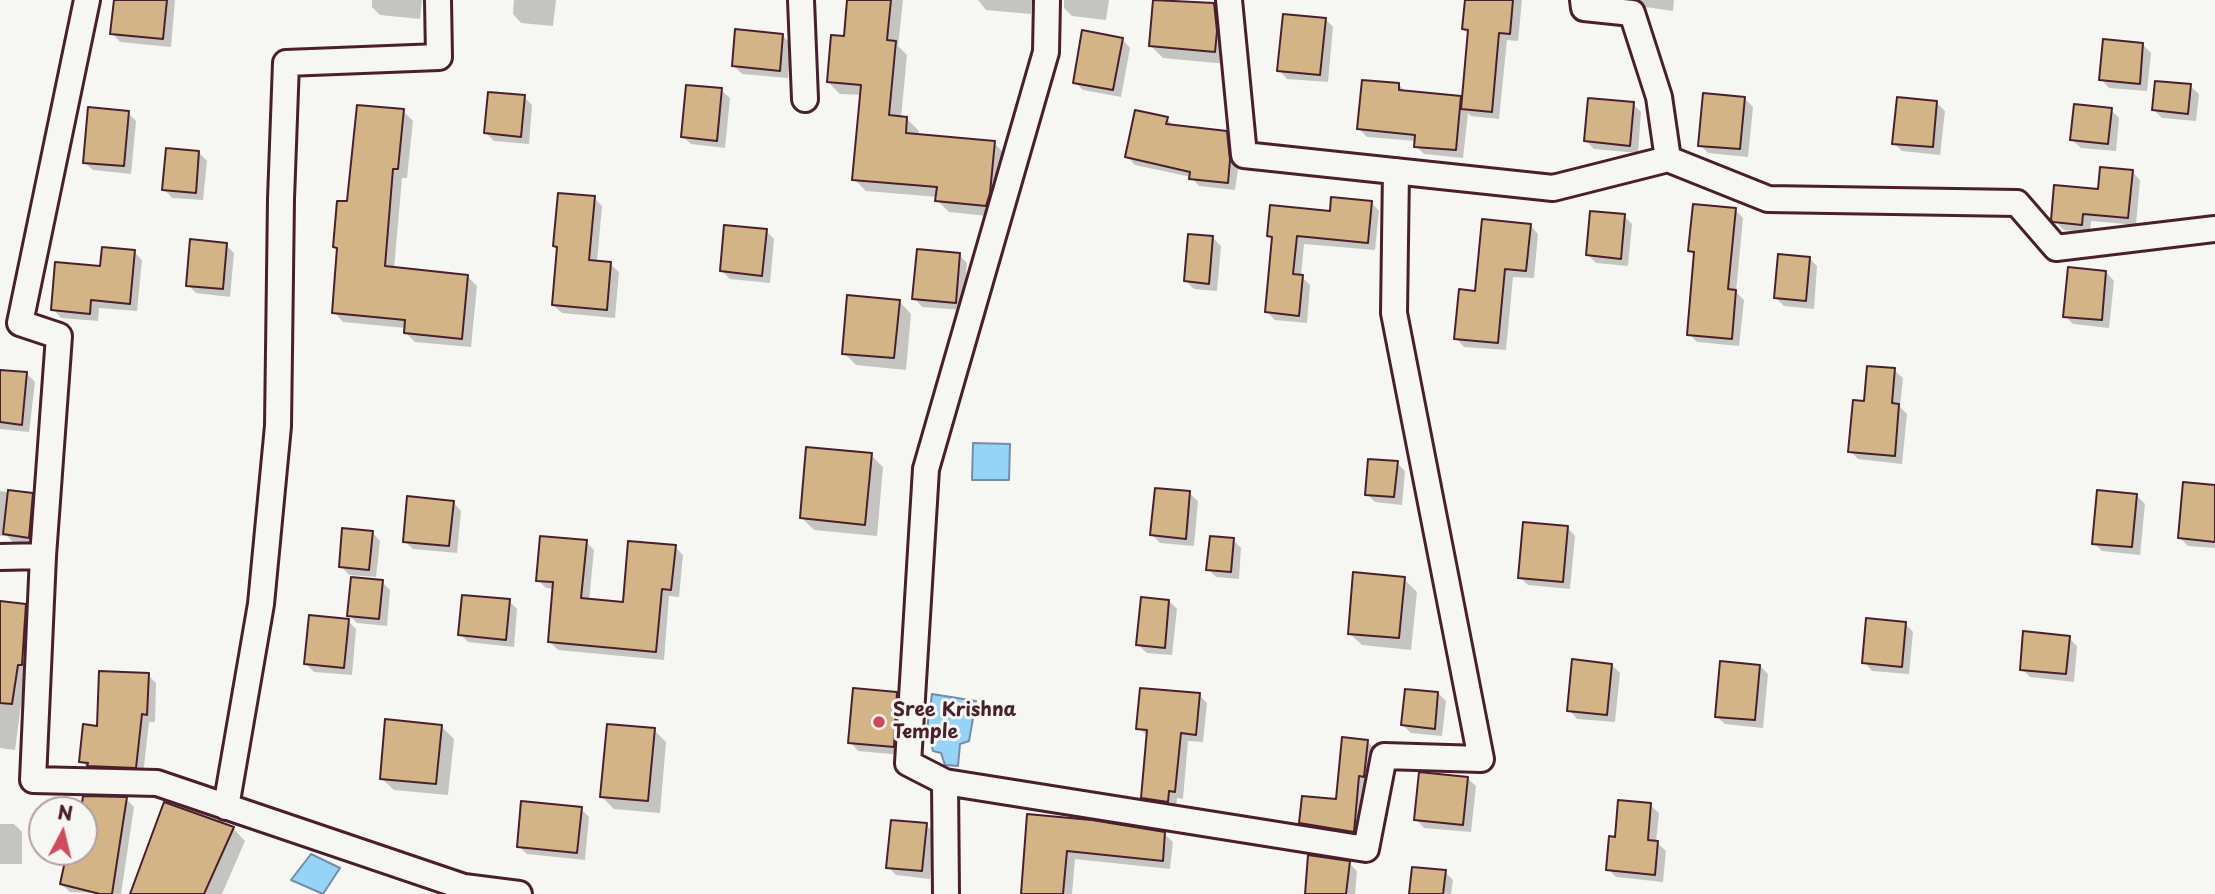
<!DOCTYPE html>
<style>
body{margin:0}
#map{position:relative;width:2215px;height:894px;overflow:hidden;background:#f6f6f2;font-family:"Playpen Sans",sans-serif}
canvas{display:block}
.north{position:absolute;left:28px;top:796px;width:70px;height:70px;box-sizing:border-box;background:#f6f6f2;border:2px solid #b1a0a2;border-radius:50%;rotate:7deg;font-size:19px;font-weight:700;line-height:28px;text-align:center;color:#4a1f2b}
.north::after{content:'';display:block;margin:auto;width:24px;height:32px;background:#d1495b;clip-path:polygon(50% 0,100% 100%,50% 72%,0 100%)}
</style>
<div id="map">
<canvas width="2215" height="894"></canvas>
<div class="north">N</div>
</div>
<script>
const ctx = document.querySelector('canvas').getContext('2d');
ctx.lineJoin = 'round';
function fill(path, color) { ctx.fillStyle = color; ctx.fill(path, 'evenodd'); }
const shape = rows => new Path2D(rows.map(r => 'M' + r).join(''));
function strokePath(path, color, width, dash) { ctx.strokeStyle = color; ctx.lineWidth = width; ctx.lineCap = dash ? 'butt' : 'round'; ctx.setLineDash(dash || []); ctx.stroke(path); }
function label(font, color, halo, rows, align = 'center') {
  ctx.font = font + ' "Playpen Sans",sans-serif'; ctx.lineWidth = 6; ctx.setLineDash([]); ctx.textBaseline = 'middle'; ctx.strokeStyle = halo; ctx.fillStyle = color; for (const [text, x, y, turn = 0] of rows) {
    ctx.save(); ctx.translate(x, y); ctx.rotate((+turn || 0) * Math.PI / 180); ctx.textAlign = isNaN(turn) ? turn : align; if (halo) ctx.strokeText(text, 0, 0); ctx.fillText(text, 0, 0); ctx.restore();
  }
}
const water = shape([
 [973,443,1010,444,1009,480,972,480,973,443],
 [932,694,976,701,969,741,960,744,958,766,945,765,941,753,933,751,927,729,932,694],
 [311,854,340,868,323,894,291,880,311,854]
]);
fill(water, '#95d4f6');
strokePath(water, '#778ca5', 2);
fill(shape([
 [115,0,175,0,171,47,120,42,112,33],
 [372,0,422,0,420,19,380,15,372,7],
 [514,0,556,0,553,26,521,23,513,14],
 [849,0,903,0,898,46,907,55,901,118,907,119,919,131,918,136,994,143,1006,155,998,217,949,212,937,200,938,197,866,191,854,179,862,95,840,94,828,82,846,38],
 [978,0,1032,0,1031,14,986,10],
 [1064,0,1109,0,1106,20,1072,16,1064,8],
 [1155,0,1214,5,1226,17,1227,64,1163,58,1151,46],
 [1466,0,1522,0,1518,41,1507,40,1499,119,1471,116,1468,113,1463,158,1424,154,1416,146,1417,141,1367,137,1359,129,1399,85,1407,93,1460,98,1463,101,1469,34,1464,29],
 [1621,0,1674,0,1673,11,1625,4],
 [1325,19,1333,27,1328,82,1287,79,1279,70],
 [782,35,791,44,788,78,742,74,734,66],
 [1122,39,1130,48,1121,97,1083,90,1075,82],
 [2143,45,2151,53,2147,91,2109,88,2101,79],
 [2190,86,2199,94,2196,121,2162,118,2154,110],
 [721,90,730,98,725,148,691,144,682,136],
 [524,97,532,105,529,144,494,141,486,133],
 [1745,99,1753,107,1748,157,1708,153,1700,145],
 [1936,102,1945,111,1940,155,1902,151,1894,143],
 [1633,104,1641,112,1638,153,1594,149,1586,141],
 [2111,110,2119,118,2116,151,2081,148,2072,140],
 [403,111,413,121,407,178,402,178,394,269,467,276,477,286,471,347,415,342,405,332,406,328,343,322,334,312,339,251,335,247,349,203],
 [128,113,136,121,131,174,93,170,84,162],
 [1167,119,1175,127,1226,132,1234,141,1238,169,1235,190,1199,186,1191,177,1135,165,1127,156],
 [199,153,207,161,203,200,172,198,164,189],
 [2132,172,2140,180,2136,225,2091,221,2090,232,2064,230,2053,219],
 [594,198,602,206,597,262,610,264,619,272,615,318,562,313,553,305,558,250,554,246],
 [1371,202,1379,211,1375,250,1304,244,1301,276,1310,285,1307,323,1275,320,1267,312,1273,240,1269,236,1331,213],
 [1735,210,1743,218,1736,292,1744,300,1739,346,1697,342,1689,334,1696,256,1690,251],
 [1624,216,1632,224,1628,266,1596,263,1588,255],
 [1530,225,1538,234,1534,278,1513,277,1506,350,1464,347,1456,338,1476,293],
 [766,231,774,239,770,283,730,279,721,270],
 [1213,238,1221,246,1217,291,1194,289,1186,281],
 [226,245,234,253,230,297,196,293,188,285],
 [134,252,142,260,137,311,99,308,98,321,61,318,53,309,102,268],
 [959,255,967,263,963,310,922,307,914,298],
 [1809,258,1817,266,1814,309,1784,306,1776,298],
 [2106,272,2114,281,2109,328,2073,324,2065,316],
 [899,301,911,314,906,370,856,365,844,353],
 [1894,370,1903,378,1900,407,1907,414,1902,464,1858,459,1850,451,1865,403],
 [0,371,27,374,35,382,29,432,0,429],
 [871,455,883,467,877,536,814,530,802,518],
 [1397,463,1405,471,1402,505,1375,502,1367,494],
 [2215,487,2215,548,2188,546,2180,538],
 [0,491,32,495,40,503,37,545,13,542,7,536,0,536],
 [1189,493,1198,501,1194,546,1160,543,1152,535],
 [2137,496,2145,504,2140,555,2102,551,2094,543],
 [453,502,461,511,457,553,413,549,404,541],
 [1567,527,1575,536,1570,589,1528,585,1520,577],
 [372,532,380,541,376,577,349,575,341,566],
 [1233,540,1241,548,1239,579,1216,577,1208,569],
 [586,542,594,550,589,601,624,604,675,547,683,555,679,597,669,596,664,660,558,650,549,641,555,589,546,588,538,580],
 [1404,579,1417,592,1411,650,1362,645,1349,633],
 [382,582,390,590,387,626,357,623,349,615],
 [509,601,517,609,514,647,468,642,460,634],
 [1169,601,1177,609,1172,655,1147,653,1138,645],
 [0,602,25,606,33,614,15,750,0,748],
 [348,621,356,629,352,675,314,672,306,664],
 [1905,623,1913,632,1909,674,1872,671,1864,662],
 [2069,638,2077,646,2074,682,2030,677,2022,669],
 [1612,665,1620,673,1615,722,1577,719,1569,710],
 [1760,666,1768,674,1763,728,1725,724,1716,716],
 [148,675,156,683,155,722,149,722,143,775,89,769,81,761,99,728],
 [897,693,905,702,902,755,858,751,850,742],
 [1438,693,1446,701,1442,736,1411,733,1403,725],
 [1199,695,1207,703,1203,742,1188,741,1183,799,1177,798,1176,810,1151,806,1143,797,1149,737,1138,728],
 [441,726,454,739,448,795,394,790,381,778],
 [654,730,666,742,660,813,614,809,602,797],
 [1367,741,1375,750,1361,839,1310,831,1301,823,1338,801],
 [1467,778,1476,786,1471,832,1424,828,1416,819],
 [126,799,134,807,121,894,70,892,61,884,69,852,84,852,83,810],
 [1650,805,1659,813,1656,842,1666,851,1663,882,1616,877,1608,869,1616,838],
 [581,809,589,817,585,860,527,854,518,846],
 [1029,816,1164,834,1173,842,1170,869,1075,859,1072,894,1021,894],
 [0,824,14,824,22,832,22,864,0,864],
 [926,825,934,833,930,879,896,875,888,867],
 [233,828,245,841,222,894,132,894],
 [1349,863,1357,871,1355,894,1306,894],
 [1445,872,1453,880,1451,894,1411,894]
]), '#0003');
const building = shape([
 [114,0,167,0,163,39,110,34,114,0],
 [847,0,891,0,887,40,896,41,889,115,907,117,906,133,995,141,990,193,986,206,935,201,937,187,852,180,861,85,827,82,831,35,844,36,847,0],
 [1153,0,1214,3,1217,31,1215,52,1149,46,1153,0],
 [1465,0,1513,0,1510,34,1499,33,1492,112,1461,109,1468,30,1462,29,1465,0],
 [1283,14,1326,18,1320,75,1277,71,1283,14],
 [735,29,783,34,780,71,732,66,735,29],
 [1082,30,1123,38,1113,90,1073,83,1082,30],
 [2103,39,2143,43,2140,84,2099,80,2103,39],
 [1362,80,1399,83,1399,90,1461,96,1456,150,1414,147,1415,135,1357,129,1362,80],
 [2155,81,2191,84,2188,114,2152,110,2155,81],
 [686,85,722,88,717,141,681,137,686,85],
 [488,92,525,95,521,137,484,133,488,92],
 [1703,93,1745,97,1740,149,1698,146,1703,93],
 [1897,97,1937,101,1933,147,1892,144,1897,97],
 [1588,98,1634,102,1630,146,1584,141,1588,98],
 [2074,104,2112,108,2108,144,2070,140,2074,104],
 [357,105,404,109,398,169,393,169,385,266,468,275,462,339,404,333,405,320,332,313,337,248,333,247,337,201,347,201,357,105],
 [88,107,129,111,124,166,83,163,88,107],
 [1135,110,1168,117,1166,124,1227,131,1230,160,1228,183,1189,179,1190,172,1125,157,1135,110],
 [166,148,199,151,196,193,162,190,166,148],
 [2100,167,2133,170,2128,218,2083,214,2082,225,2053,222,2051,220,2054,185,2098,189,2100,167],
 [558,193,595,196,589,260,611,262,607,310,552,305,557,247,553,246,558,193],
 [1331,197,1372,201,1368,243,1297,236,1293,274,1303,275,1299,316,1265,312,1272,237,1267,236,1270,205,1330,211,1331,197],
 [1693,204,1736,208,1728,289,1736,290,1732,339,1687,335,1694,252,1688,251,1693,204],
 [1590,211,1625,214,1621,259,1586,255,1590,211],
 [1482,219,1531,224,1526,271,1505,269,1498,343,1454,339,1459,289,1475,291,1482,219],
 [724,225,767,229,762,276,720,271,724,225],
 [1188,234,1213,236,1209,284,1184,281,1188,234],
 [190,239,227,243,223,289,186,286,190,239],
 [102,247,135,250,130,304,91,300,90,314,51,310,55,262,100,266,102,247],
 [917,249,960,253,956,303,912,299,917,249],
 [1778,254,1810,257,1806,301,1774,298,1778,254],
 [2068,267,2106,271,2102,320,2063,317,2068,267],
 [847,295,900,300,894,358,842,354,847,295],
 [1867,366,1895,368,1892,403,1899,404,1895,456,1848,452,1853,400,1864,401,1867,366],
 [0,370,27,372,22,425,0,422,0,370],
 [806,447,872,453,865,525,800,518,806,447],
 [1368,459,1398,461,1394,497,1365,495,1368,459],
 [2183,482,2215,485,2215,542,2178,538,2183,482],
 [1155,488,1190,491,1186,539,1150,535,1155,488],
 [8,490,33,493,29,538,3,534,8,490],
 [2097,490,2137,494,2132,547,2092,544,2097,490],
 [407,496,454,501,449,546,403,542,407,496],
 [1523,522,1568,526,1563,582,1518,578,1523,522],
 [342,528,373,531,369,570,339,567,342,528],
 [540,536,587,540,581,598,623,602,628,541,676,545,671,590,662,589,656,652,548,642,553,582,536,581,540,536],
 [1210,536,1234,538,1231,572,1206,570,1210,536],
 [1353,572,1405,577,1399,638,1348,634,1353,572],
 [351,577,383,580,379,619,347,616,351,577],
 [462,595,510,599,506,640,458,635,462,595],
 [1141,597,1169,600,1165,648,1136,645,1141,597],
 [0,601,26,604,22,665,18,665,12,704,0,703,0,601],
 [309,615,349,619,344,668,304,664,309,615],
 [1866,618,1906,622,1902,667,1862,663,1866,618],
 [2023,631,2070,636,2066,674,2020,670,2023,631],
 [1572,659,1612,664,1607,715,1567,711,1572,659],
 [1720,661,1760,665,1755,720,1715,717,1720,661],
 [99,671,149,673,147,715,142,714,136,768,87,766,88,763,79,762,83,724,97,726,99,671],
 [853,688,897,692,894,747,848,743,853,688],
 [1140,688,1200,693,1196,735,1181,733,1175,792,1169,791,1168,802,1141,798,1147,730,1136,729,1140,688],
 [1405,689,1438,692,1435,729,1401,725,1405,689],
 [385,719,442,725,436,784,380,779,385,719],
 [607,724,655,728,648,801,600,797,607,724],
 [1342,737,1368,740,1364,777,1359,776,1354,832,1299,823,1302,796,1336,799,1342,737],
 [1419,772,1468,777,1463,825,1414,820,1419,772],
 [83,796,127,797,112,894,100,894,60,884,67,852,84,852,84,810,81,810,83,796],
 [1618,800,1651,803,1648,840,1658,841,1655,875,1606,870,1609,836,1615,837,1618,800],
 [521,801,582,807,577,853,517,847,521,801],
 [164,802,234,827,204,894,130,894,164,802],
 [1027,814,1092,820,1165,832,1163,861,1067,851,1063,894,1021,894,1027,814],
 [891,820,927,823,922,871,886,868,891,820],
 [1308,855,1350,861,1346,894,1305,894,1308,855],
 [1412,867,1446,870,1443,894,1409,894,1412,867]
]);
fill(building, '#d3b487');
strokePath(building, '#4a1f2b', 2);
const minor = shape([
 [801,0,805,99],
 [1229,0,1244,155,1553,188,1668,159,1768,199,2017,203,2056,248,2215,229],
 [1583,0,1584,8,1632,13,1659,97,1668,159],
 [43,556,59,336,20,323,87,0],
 [0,557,43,556,33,780,157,783,464,887,519,894],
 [945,782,1366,849,1384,756,1481,759,1394,313,1396,171],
 [226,807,261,604,278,426,281,199,286,63,439,57,438,0],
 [946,894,945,782,908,763,926,469,1046,52,1047,0]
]);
strokePath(minor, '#4a1f2b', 30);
strokePath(minor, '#f6f6f2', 24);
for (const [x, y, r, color] of [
 [879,722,7,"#d1495b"]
]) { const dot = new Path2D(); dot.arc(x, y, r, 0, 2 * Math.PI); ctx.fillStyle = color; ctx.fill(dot); strokePath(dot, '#f6f6f2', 2.5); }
label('bold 19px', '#4a1f2b', '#f6f6f2', [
 ["Sree Krishna",893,711],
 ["Temple",893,733]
], 'left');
</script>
